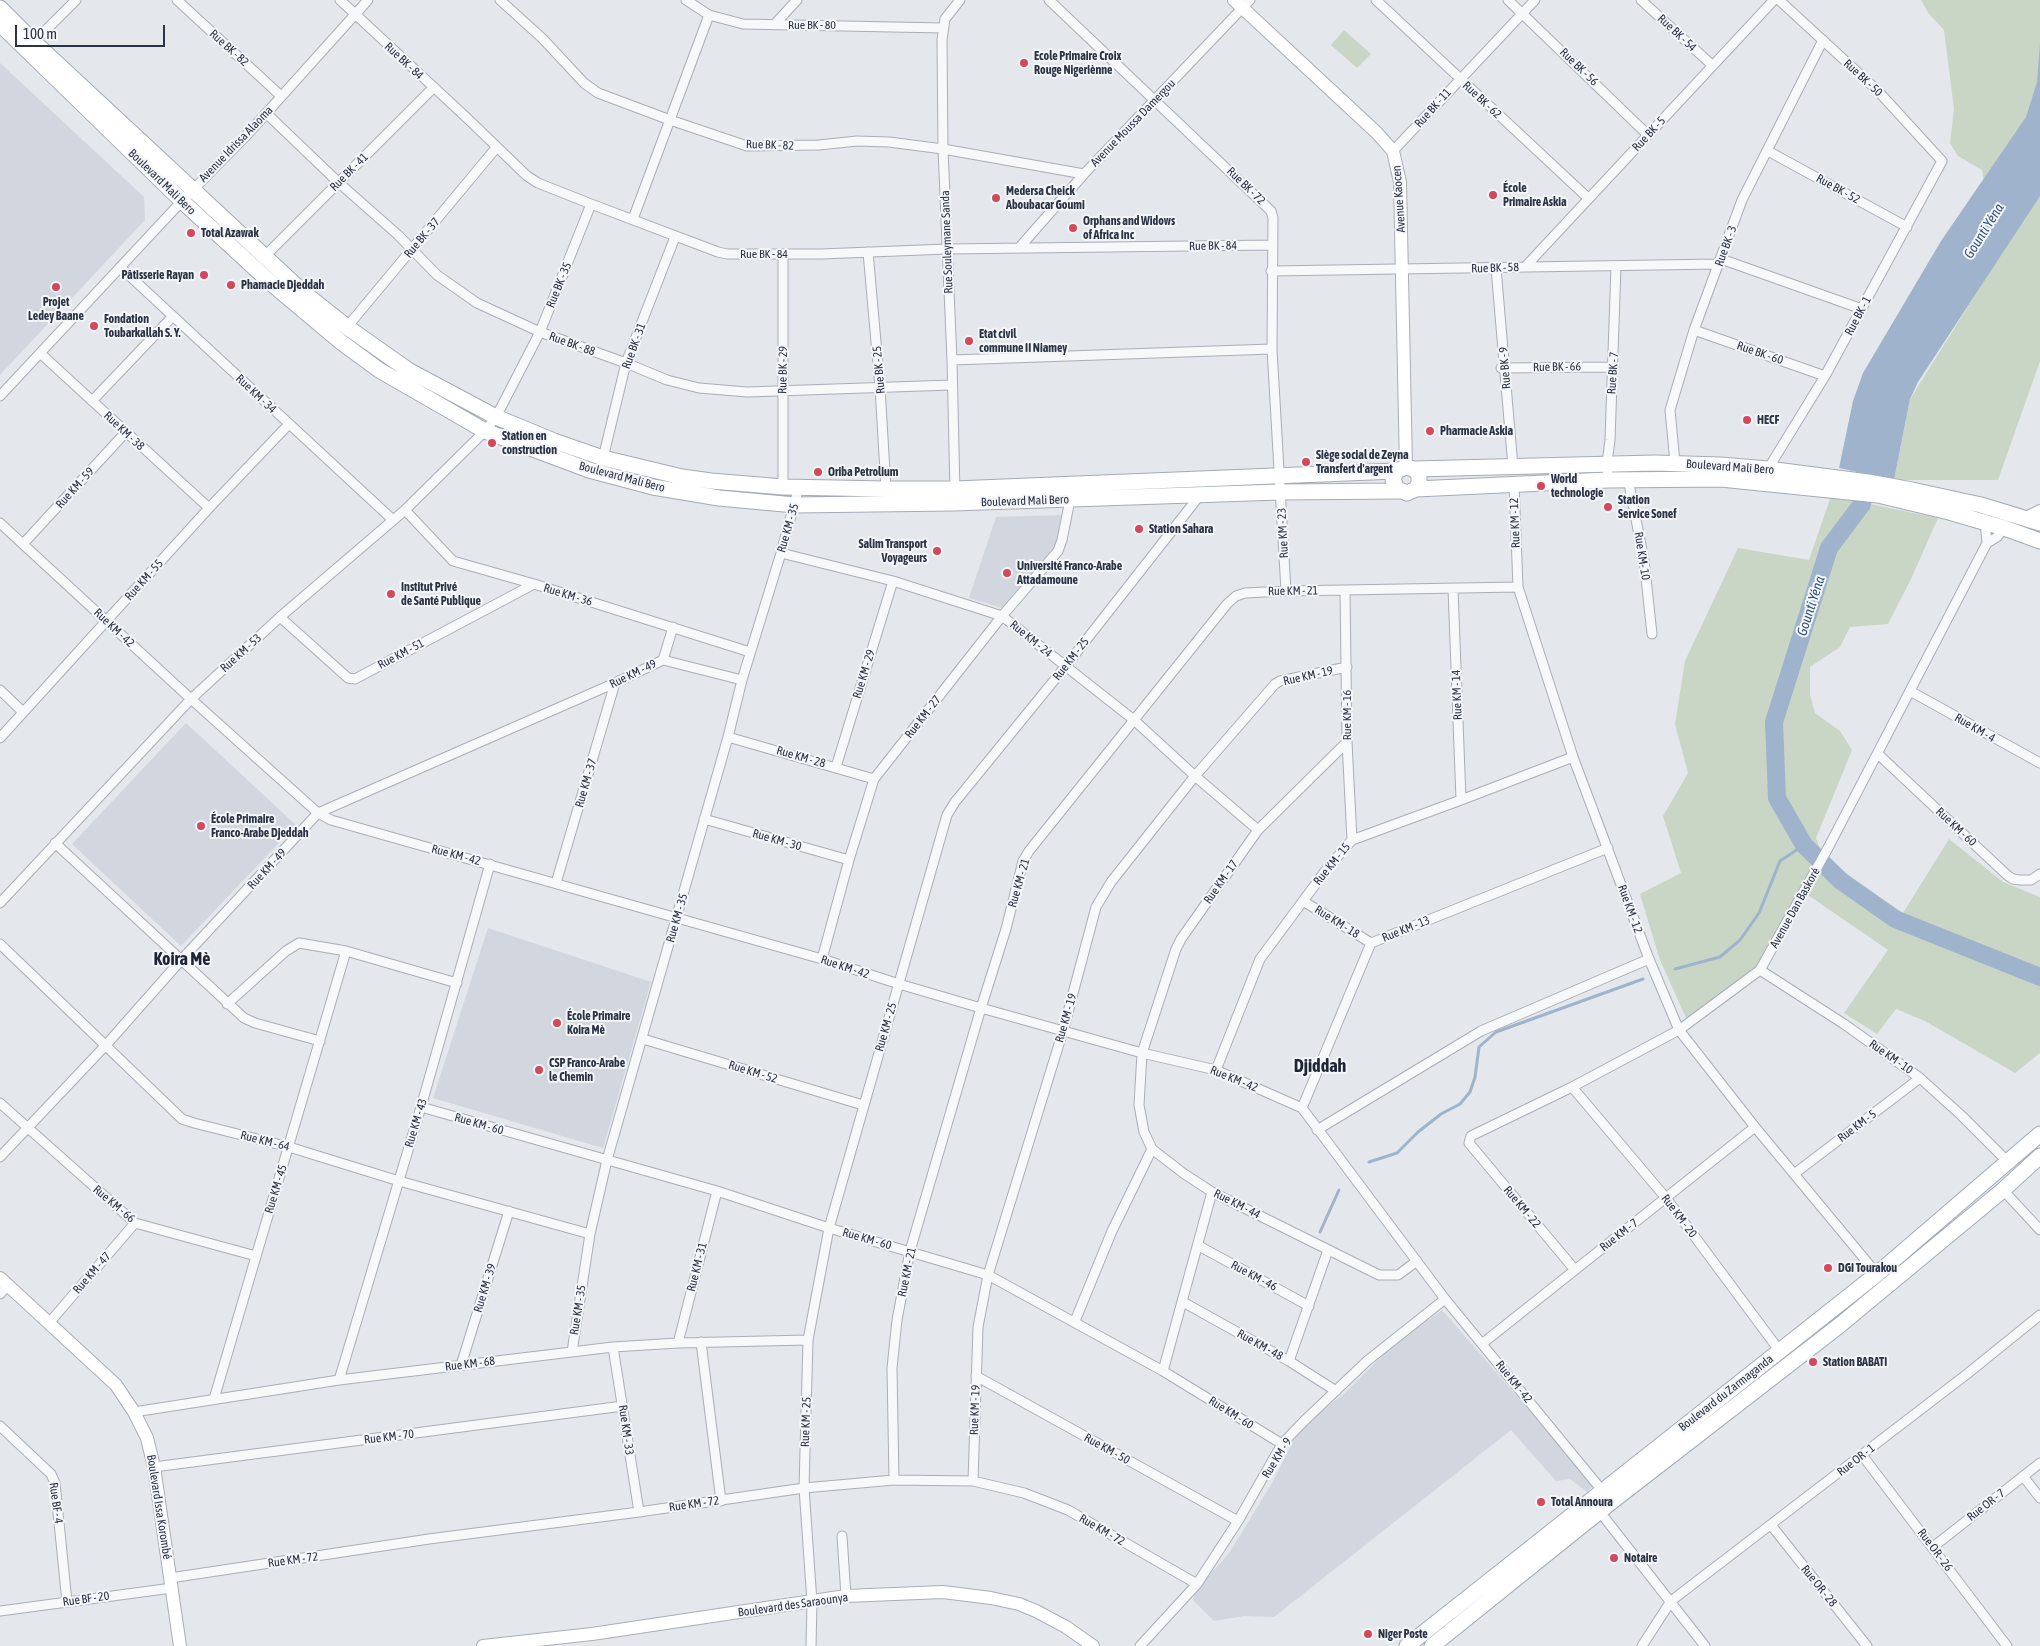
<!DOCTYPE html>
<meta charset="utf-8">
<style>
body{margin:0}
#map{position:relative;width:2040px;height:1646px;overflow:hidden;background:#e4e7ec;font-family:"Asap Condensed",sans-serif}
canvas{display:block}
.scale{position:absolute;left:15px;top:25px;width:150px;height:22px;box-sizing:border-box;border:2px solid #2b3445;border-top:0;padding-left:6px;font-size:15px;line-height:18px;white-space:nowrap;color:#2b3445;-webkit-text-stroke:4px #f4f6f9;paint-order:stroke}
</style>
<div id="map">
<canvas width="2040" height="1646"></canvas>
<div class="scale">100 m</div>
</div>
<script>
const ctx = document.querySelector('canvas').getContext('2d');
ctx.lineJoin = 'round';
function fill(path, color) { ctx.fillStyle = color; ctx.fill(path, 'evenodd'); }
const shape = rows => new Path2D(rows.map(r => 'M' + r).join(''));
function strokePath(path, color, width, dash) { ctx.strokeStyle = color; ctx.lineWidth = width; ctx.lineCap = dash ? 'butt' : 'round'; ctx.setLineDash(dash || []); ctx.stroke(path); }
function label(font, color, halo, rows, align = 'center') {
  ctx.font = font + ' "Asap Condensed",sans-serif'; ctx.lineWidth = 4; ctx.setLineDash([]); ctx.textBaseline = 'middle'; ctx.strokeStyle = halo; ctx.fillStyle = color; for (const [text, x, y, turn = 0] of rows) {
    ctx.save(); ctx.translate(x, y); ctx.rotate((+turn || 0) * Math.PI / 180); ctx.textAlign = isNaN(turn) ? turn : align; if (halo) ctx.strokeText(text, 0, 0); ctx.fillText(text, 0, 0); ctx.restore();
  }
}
fill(shape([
 [0,63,144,197,145,220,0,375],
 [1064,515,1058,547,1006,609,969,598,996,517],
 [186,723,296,825,181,946,72,844],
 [488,928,651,982,603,1148,433,1098],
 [1442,1310,1594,1485,1587,1492,1570,1479,1556,1481,1511,1430,1274,1617,1244,1616,1214,1621,1193,1600,1198,1584,1216,1568,1230,1552,1272,1483,1291,1445,1303,1425,1345,1393,1396,1342]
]), '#d2d6de');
fill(shape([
 [1921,0,2040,0,2040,361,1998,480,1894,480,1910,399,1994,265,1982,170,1958,156,1950,143,1954,109,1944,30,1929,14],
 [1344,30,1371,54,1357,68,1331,45],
 [1831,496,1938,518,1911,579,1888,624,1850,627,1840,647,1810,667,1810,695,1815,713,1840,731,1852,750,1816,838,1823,857,1903,913,1949,839,2003,882,2040,897,2040,1053,2015,1073,1925,1021,1896,1009,1877,1034,1844,1013,1888,950,1808,895,1767,963,1686,1018,1660,960,1640,894,1681,873,1663,816,1688,773,1675,724,1685,661,1738,548,1809,560]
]), '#c9d6c5');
fill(shape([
 [2040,43,2040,196,1918,382,1910,399,1894,480,1839,468,1853,401,1863,373,1941,241,2026,117,2037,82]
]), '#9fb4cc');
strokePath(shape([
 [1675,969,1720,957,1740,940,1759,913,1780,861,1804,845],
 [1369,1162,1397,1153,1418,1132,1441,1114,1460,1104,1470,1092,1475,1077,1479,1047,1496,1032,1643,979],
 [1320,1232,1339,1190]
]), '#9fb4cc', 3);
strokePath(shape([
 [1866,479,1862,504,1829,548,1774,722,1777,798,1804,845,1841,881,1895,919,2040,977]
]), '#9fb4cc', 18);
const street = shape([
 [177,0,281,96],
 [340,0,468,119,527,176,538,183,591,204,718,252,727,254,821,254,947,249,1272,245],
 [500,0,543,39,584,83,598,93,670,120,747,146,819,145,857,141,889,142,943,149,1084,174],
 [686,0,709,15,743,24,943,28],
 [1049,0,1271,211,1273,218,1272,349,1286,591],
 [1376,0,1588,198],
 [1508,0,1648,135],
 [1641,0,1712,65],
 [774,25,797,0],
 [34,42,76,0],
 [266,113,338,182,398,235,437,275,477,303,540,332,626,363,667,380,699,388,747,392,951,385],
 [1393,151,1535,0],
 [1768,151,1907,227],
 [633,219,709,15],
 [1019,248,1084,174,1250,0],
 [868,252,880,387,886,489],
 [783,254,783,487],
 [265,256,433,88],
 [1721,259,1862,309],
 [120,267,393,520],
 [1525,267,1774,0],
 [1496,268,1513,467],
 [1271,271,1719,264],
 [347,327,496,148],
 [1694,330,1825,376],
 [40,353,209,508],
 [952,360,1272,349],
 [1501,368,1614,367],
 [0,396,182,201,245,137,368,0],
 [92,401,173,316],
 [603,458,626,363,675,237],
 [1675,463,1670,410,1694,330,1742,200,1823,40],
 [1768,469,1825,376,1942,161,1878,91,1779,0],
 [1628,479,1644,560,1652,634],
 [1608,480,1607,463,1610,440,1616,266],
 [1514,484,1518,587,1573,757,1649,959,1679,1030,1755,1127,1877,1274],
 [955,492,952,360,943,149,942,40,945,19,960,0],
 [405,510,453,561,534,584,750,652],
 [0,523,191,699,318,813,331,820,822,959,899,984,981,1008,1142,1053,1216,1070,1302,1108,1445,1299,1605,1494],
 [1987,543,1997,537,2004,528],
 [23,544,126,432],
 [781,553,893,581,1002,616,1134,720,1195,776,1258,830],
 [1453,589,1461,800],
 [1345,591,1347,742,1352,840],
 [280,617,348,678,355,679,534,584],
 [663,660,742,680],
 [0,690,23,712],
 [1910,691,2040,763],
 [728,737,874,779],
 [0,738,209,508,289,424],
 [1347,742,1258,830,1181,939,1176,949,1142,1053,1139,1105,1144,1132,1152,1149,1183,1173,1212,1192,1379,1275,1398,1275,1417,1261],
 [1878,754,2007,875,2013,879,2020,880,2031,880,2040,874],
 [836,767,893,581],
 [704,819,849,860],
 [55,843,244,1018,255,1023,320,1041],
 [556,883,615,683],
 [1303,901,1371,943],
 [0,903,191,699,280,617,405,510,485,431,496,417,540,332,591,204],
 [0,944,182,1119,194,1123,289,1147,399,1181,590,1234],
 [822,959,849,860,874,779,1002,616,1058,551,1062,540,1070,500],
 [1760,970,1844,1024,1920,1078,1962,1116,2008,1162],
 [227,1004,286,951,299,943,346,951,457,983],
 [643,1039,863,1105],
 [1216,1070,1260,959,1326,870,1352,840,1461,800,1573,757],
 [1572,1087,1666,1198,1779,1350],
 [0,1103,135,1223,256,1256],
 [421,1107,717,1191,829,1228,988,1275,1163,1371,1282,1444],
 [1302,1108,1371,943,1608,848],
 [1317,1130,1481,1031,1649,959],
 [0,1157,106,1045,182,959,318,813,615,683,663,660,673,627],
 [1794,1174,1920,1078],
 [2003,1190,2040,1230],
 [1199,1246,1309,1306],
 [1575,1270,1469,1143,1471,1136,1572,1087,1679,1030,1760,970,1828,848,1987,543,1985,522],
 [0,1294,8,1285],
 [1183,1302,1289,1361,1336,1391],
 [1075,1321,1112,1231,1152,1149],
 [49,1323,135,1223],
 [701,1342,721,1501],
 [678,1343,717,1191],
 [1483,1343,1755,1127],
 [613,1347,639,1512],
 [572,1352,590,1234,607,1160,728,737,742,680,781,553,799,487],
 [1289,1361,1328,1250],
 [461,1365,509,1211],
 [1163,1371,1212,1192],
 [976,1376,1238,1521],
 [339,1380,421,1107,490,864],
 [214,1399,346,951],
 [134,1412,339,1380,613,1347,678,1343,808,1340],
 [0,1426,51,1474,55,1483,67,1602],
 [1862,1455,2007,1646],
 [154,1467,623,1406],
 [2023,1476,2040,1498],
 [894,1480,892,1368,897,1320,910,1251,981,1008,1006,929,1023,861,1029,851,1227,604,1236,596,1245,593,1286,591,1518,587],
 [973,1481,978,1327,988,1275,1063,1031,1096,907,1111,882,1195,776,1275,684,1280,681,1347,667],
 [1600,1512,1705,1646],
 [1771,1525,1867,1646],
 [842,1536,846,1596],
 [1933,1547,2040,1463],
 [170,1578,429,1539,639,1512,804,1488,894,1480,973,1481,1024,1493,1068,1510,1197,1584],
 [0,1611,172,1588],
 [811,1646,812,1602,804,1488,808,1340,829,1228,947,815,955,802,1065,667,1200,495],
 [1140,1646,1197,1584,1238,1521,1282,1444,1303,1422,1367,1361,1445,1299],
 [1642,1646,1671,1601,1967,1374,2040,1315]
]);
const secondary = shape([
 [1234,0,1377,133,1393,151,1400,182,1406,467],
 [2026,518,2040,511],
 [0,1278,116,1385,134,1412,147,1438,154,1467,180,1646],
 [483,1646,592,1634,846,1596,943,1592,991,1598,1019,1604,1036,1611,1066,1627,1093,1646]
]);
const primary = shape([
 [0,8,34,42,304,293,347,327,408,370,496,417,554,441,603,458,682,477,711,481,783,487,886,489,955,489,1396,471,1406,467,1414,469,1419,475,1419,483,1416,489,1407,493,1397,489,1393,480,1396,471],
 [0,24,182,201,272,284,341,342,379,370,485,431,589,470,653,487,719,498,795,505,953,503,1280,492,1400,491],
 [1414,469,1655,463,1720,465,1768,469,1868,482,1912,490,1981,505,2040,523],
 [1416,489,1608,480,1721,479,1878,495,1949,512,2004,528,2040,541],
 [1407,1646,1877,1274,2040,1134],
 [1432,1646,1610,1503,1840,1325,2003,1190,2040,1156]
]);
strokePath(street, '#a9aeb7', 11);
strokePath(secondary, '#a9aeb7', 14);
strokePath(primary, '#a3abb8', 17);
strokePath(street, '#f7f8fa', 9);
strokePath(secondary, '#fff', 12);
strokePath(primary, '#fff', 15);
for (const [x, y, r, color] of [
 [1024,63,5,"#d1495b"],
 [1493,195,5,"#d1495b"],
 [996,198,5,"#d1495b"],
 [1073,228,5,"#d1495b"],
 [191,233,5,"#d1495b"],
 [204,275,5,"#d1495b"],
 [231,285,5,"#d1495b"],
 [56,287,5,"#d1495b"],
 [94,326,5,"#d1495b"],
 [969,341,5,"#d1495b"],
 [1747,420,5,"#d1495b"],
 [1430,431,5,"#d1495b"],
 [492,443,5,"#d1495b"],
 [1306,462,5,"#d1495b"],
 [818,472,5,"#d1495b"],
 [1541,486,5,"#d1495b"],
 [1608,507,5,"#d1495b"],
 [1139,529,5,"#d1495b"],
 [937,551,5,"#d1495b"],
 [1007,573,5,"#d1495b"],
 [391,594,5,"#d1495b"],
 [201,826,5,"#d1495b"],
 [557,1023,5,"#d1495b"],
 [539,1070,5,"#d1495b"],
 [1828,1268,5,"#d1495b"],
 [1813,1362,5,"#d1495b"],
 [1541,1502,5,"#d1495b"],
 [1614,1558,5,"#d1495b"],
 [1368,1634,5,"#d1495b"]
]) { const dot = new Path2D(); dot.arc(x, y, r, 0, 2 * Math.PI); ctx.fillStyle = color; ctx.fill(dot); strokePath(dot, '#f4f6f9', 2); }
label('12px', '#2b3445', '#f4f6f9', [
 ["Rue BK - 80",812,25],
 ["Rue BK - 54",1677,33,43],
 ["Rue BK - 82",229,48,42],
 ["Rue BK - 84",404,61,43],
 ["Rue BK - 56",1579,67,44],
 ["Rue BK - 50",1863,78,43],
 ["Rue BK - 62",1482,100,43],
 ["Rue BK - 11",1433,108,-48],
 ["Avenue Moussa Damergou",1133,123,-46],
 ["Rue BK - 5",1649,134,-47],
 ["Avenue Idrissa Alaoma",236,144,-46],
 ["Rue BK - 82",770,145,2],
 ["Rue BK - 41",349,172,-45],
 ["Boulevard Mali Bero",162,182,44],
 ["Rue BK - 72",1246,186,44],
 ["Rue BK - 52",1838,189,29],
 ["Avenue Kaocen",1399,199,-94],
 ["Rue BK - 37",422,238,-50],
 ["Rue Souleymane Sanda",947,242,-92],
 ["Rue BK - 84",1213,246,-1],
 ["Rue BK - 3",1726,246,-70],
 ["Rue BK - 84",764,254],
 ["Rue BK - 58",1495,268,-2],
 ["Rue BK - 35",559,285,-68],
 ["Rue BK - 1",1858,316,-62],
 ["Rue BK - 88",572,344,20],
 ["Rue BK - 31",634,346,-70],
 ["Rue BK - 60",1760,353,19],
 ["Rue BK - 66",1557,367,-1],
 ["Rue BK - 9",1505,368,-95],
 ["Rue BK - 29",783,370,-89],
 ["Rue BK - 25",879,370,-95],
 ["Rue BK - 7",1613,373,-86],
 ["Rue KM - 34",256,394,43],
 ["Rue KM - 38",124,431,43],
 ["Boulevard Mali Bero",1730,467,4],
 ["Boulevard Mali Bero",622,477,15],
 ["Rue KM - 59",75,488,-48],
 ["Boulevard Mali Bero",1025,501,-2],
 ["Rue KM - 12",1515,523,-92],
 ["Rue KM - 35",788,528,-74],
 ["Rue KM - 23",1283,533,-93],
 ["Rue KM- 10",1642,556,81],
 ["Rue KM - 55",144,580,-48],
 ["Rue KM - 21",1293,591,-1],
 ["Rue KM - 36",568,595,17],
 ["Rue KM - 42",114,628,43],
 ["Rue KM - 24",1031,639,39],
 ["Rue KM - 53",241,653,-42],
 ["Rue KM - 51",401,654,-28],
 ["Rue KM - 25",1071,659,-52],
 ["Rue KM - 49",633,674,-26],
 ["Rue KM - 29",864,674,-73],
 ["Rue KM - 19",1308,676,-13],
 ["Rue KM - 14",1457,695,-92],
 ["Rue KM - 16",1347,715,-90],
 ["Rue KM - 27",923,717,-52],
 ["Rue KM - 4",1975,728,30],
 ["Rue KM - 28",801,757,16],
 ["Rue KM - 37",586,783,-74],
 ["Rue KM - 60",1956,827,43],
 ["Rue KM - 30",777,840,16],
 ["Rue KM - 42",456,855,15],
 ["Rue KM - 15",1332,864,-51],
 ["Rue KM - 49",267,869,-47],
 ["Rue KM - 17",1221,882,-55],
 ["Rue KM - 21",1019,883,-74],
 ["Avenue Dan Baskoré",1795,908,-61],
 ["Rue KM - 12",1630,909,70],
 ["Rue KM - 35",677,918,-74],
 ["Rue KM - 18",1337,922,32],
 ["Rue KM - 13",1406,929,-22],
 ["Rue KM - 42",845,967,18],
 ["Rue KM - 19",1066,1018,-74],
 ["Rue KM - 25",886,1027,-74],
 ["Rue KM - 10",1891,1057,35],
 ["Rue KM - 52",753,1072,17],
 ["Rue KM - 42",1234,1079,22],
 ["Rue KM - 43",416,1123,-73],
 ["Rue KM - 60",479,1124,16],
 ["Rue KM - 5",1857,1126,-37],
 ["Rue KM - 64",265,1141,14],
 ["Rue KM - 45",276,1189,-73],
 ["Rue KM - 66",114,1204,40],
 ["Rue KM - 44",1237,1204,27],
 ["Rue KM - 22",1522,1207,50],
 ["Rue KM - 20",1679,1216,53],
 ["Rue KM - 7",1619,1235,-38],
 ["Rue KM - 60",867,1239,16],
 ["Rue KM - 31",697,1267,-76],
 ["Rue KM - 21",907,1272,-78],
 ["Rue KM - 47",92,1273,-49],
 ["Rue KM - 46",1254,1276,28],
 ["Rue KM - 39",485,1288,-73],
 ["Rue KM - 35",578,1310,-81],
 ["Rue KM - 48",1260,1345,29],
 ["Rue KM - 68",470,1364,-7],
 ["Rue KM - 42",1514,1382,51],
 ["Boulevard du Zarmaganda",1726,1393,-38],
 ["Rue KM - 19",975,1410,-88],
 ["Rue KM - 60",1231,1413,32],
 ["Rue KM - 25",806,1422,-88],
 ["Rue KM - 33",626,1430,82],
 ["Rue KM - 70",389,1437,-7],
 ["Rue KM - 50",1107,1449,29],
 ["Rue KM - 9",1277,1458,-58],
 ["Rue OR - 1",1856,1460,-38],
 ["Rue BF - 4",56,1503,82],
 ["Rue KM - 72",694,1504,-8],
 ["Rue OR - 7",1986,1505,-38],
 ["Boulevard Issa Korombé",159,1507,81],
 ["Rue KM - 72",1102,1530,30],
 ["Rue OR - 26",1935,1550,53],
 ["Rue KM - 72",293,1560,-8],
 ["Rue OR - 28",1819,1586,51],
 ["Rue BF - 20",86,1599,-8],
 ["Boulevard des Saraounya",793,1605,-8]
]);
label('bold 12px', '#2b3445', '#f4f6f9', [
 ["Ecole Primaire Croix",1034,56],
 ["Rouge Nigeriènne",1034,70],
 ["École",1503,188],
 ["Primaire Askia",1503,202],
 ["Medersa Cheick",1006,191],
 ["Aboubacar Goumi",1006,205],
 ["Orphans and Widows",1083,221],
 ["of Africa Inc",1083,235],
 ["Total Azawak",201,233],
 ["Pâtisserie Rayan",194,275,"right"],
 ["Phamacie Djeddah",241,285],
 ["Projet",56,302,"center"],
 ["Ledey Baane",56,316,"center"],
 ["Fondation",104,319],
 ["Toubarkallah S. Y.",104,333],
 ["Etat civil",979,334],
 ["commune II Niamey",979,348],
 ["HECF",1757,420],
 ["Pharmacie Askia",1440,431],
 ["Station en",502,436],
 ["construction",502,450],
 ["Siège social de Zeyna",1316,455],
 ["Transfert d'argent",1316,469],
 ["Oriba Petrolium",828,472],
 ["World",1551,479],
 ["technologie",1551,493],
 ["Station",1618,500],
 ["Service Sonef",1618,514],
 ["Station Sahara",1149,529],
 ["Salim Transport",927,544,"right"],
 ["Voyageurs",927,558,"right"],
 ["Université Franco-Arabe",1017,566],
 ["Attadamoune",1017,580],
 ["Institut Privé",401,587],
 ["de Santé Publique",401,601],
 ["École Primaire",211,819],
 ["Franco-Arabe Djeddah",211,833],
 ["École Primaire",567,1016],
 ["Koira Mè",567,1030],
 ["CSP Franco-Arabe",549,1063],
 ["le Chemin",549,1077],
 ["DGI Tourakou",1838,1268],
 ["Station BABATI",1823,1362],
 ["Total Annoura",1551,1502],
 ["Notaire",1624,1558],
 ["Niger Poste",1378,1634]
], 'left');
label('italic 14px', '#34527a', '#f4f6f9', [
 ["Gounti Yéna",1984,231,-58],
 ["Gounti Yéna",1811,606,-72]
]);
label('bold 18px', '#1d2536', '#f4f6f9', [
 ["Koira Mè",182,959],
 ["Djiddah",1320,1066]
]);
</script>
